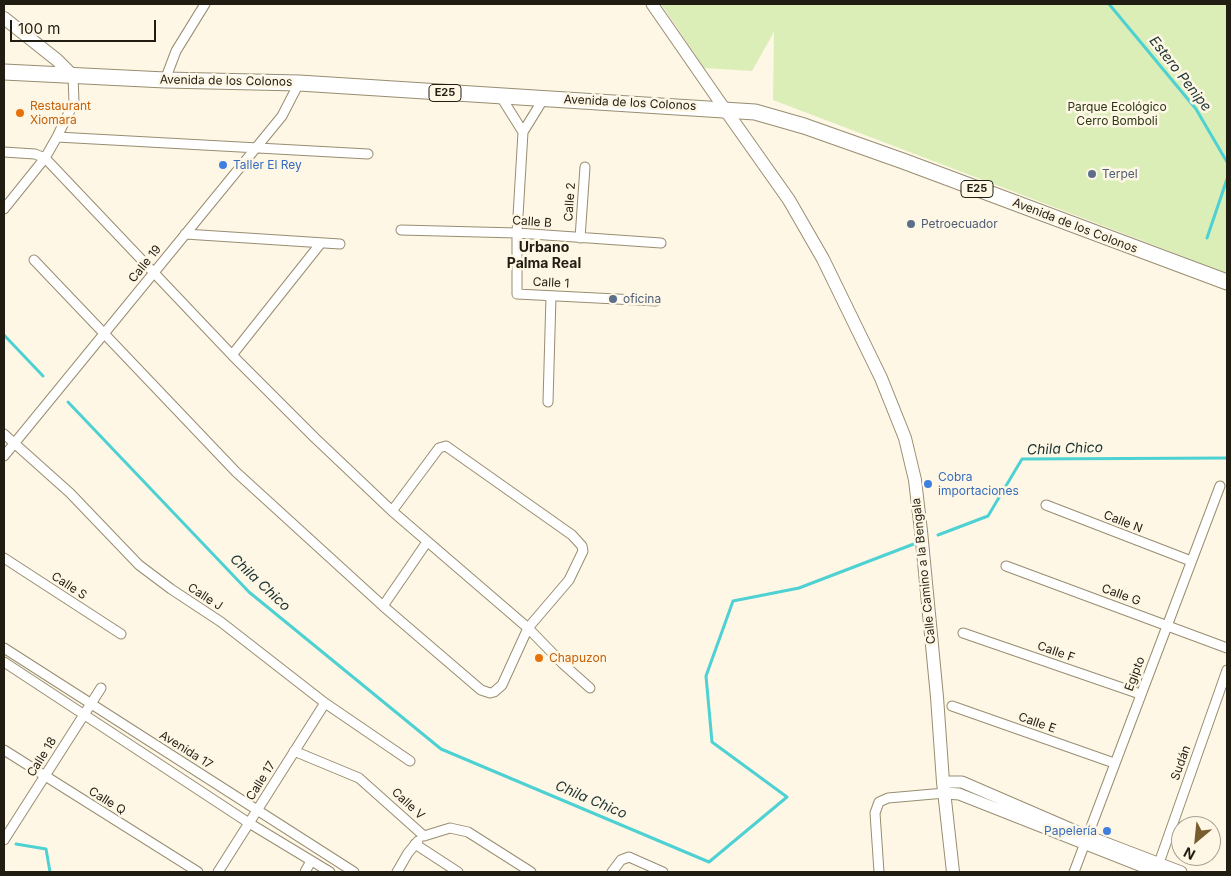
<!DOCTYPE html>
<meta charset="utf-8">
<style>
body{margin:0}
#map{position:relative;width:1231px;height:876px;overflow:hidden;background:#fef7e5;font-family:Inter,sans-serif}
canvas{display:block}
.frame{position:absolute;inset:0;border:5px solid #221d12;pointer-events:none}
.north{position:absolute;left:1171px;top:816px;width:50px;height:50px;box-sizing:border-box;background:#fef7e5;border:1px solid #a6a091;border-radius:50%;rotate:208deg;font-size:14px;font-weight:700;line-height:20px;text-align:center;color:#221d12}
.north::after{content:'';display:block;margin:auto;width:18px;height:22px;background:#785b2f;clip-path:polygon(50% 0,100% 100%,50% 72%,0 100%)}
.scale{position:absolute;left:10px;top:20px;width:146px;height:22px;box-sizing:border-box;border:2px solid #221d12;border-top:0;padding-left:6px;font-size:15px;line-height:18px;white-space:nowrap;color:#221d12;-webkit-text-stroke:4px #fef7e5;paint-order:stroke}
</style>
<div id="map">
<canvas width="1231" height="876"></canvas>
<div class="frame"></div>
<div class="north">N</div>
<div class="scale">100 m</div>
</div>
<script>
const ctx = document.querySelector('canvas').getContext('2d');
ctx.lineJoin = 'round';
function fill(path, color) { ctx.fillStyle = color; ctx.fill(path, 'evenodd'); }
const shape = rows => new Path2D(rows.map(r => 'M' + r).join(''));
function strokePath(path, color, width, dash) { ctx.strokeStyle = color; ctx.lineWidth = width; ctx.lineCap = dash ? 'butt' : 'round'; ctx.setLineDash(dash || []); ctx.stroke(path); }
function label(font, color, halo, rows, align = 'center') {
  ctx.font = font + ' Inter,sans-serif'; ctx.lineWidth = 5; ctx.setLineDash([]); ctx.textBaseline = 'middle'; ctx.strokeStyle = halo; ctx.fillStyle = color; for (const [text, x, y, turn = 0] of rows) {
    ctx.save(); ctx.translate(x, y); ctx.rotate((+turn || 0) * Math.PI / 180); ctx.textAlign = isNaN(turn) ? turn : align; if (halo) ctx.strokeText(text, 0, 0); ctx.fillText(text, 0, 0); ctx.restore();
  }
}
fill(shape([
 [661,4,1227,4,1227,273,773,100,774,32,752,71,704,68]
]), '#dbeeb8');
strokePath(shape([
 [1109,4,1196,109,1227,162],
 [1207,238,1227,179],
 [4,335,43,376],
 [68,402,249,592,441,749,709,862,787,797,712,742,706,676,733,601,799,588,919,542],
 [938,535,988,516,1022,459,1227,458],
 [16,844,46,849,50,872]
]), '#4ed1d2', 3);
const minor = shape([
 [165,80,176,51,205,4],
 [501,97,523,132,517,233,517,294,656,301],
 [523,132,544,98],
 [57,137,368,154],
 [4,152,35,154,45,158,232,355,315,438,392,511,528,628,563,664,590,688],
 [4,209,45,158,57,137,74,102,73,76],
 [401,230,517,233,661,243],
 [185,234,340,244],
 [580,238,585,167],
 [34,260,236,472,383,606,481,690,490,693,494,692,502,685,528,628,569,580,583,551,582,546,572,535,446,446,439,448,392,511],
 [232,355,321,243],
 [548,402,551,296],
 [4,434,70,493,139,565,171,589,221,622,325,703,410,761],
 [4,456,282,116,299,83],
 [1046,505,1191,561],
 [4,558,121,634],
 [1006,566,1227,648],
 [383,606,427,542],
 [963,633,1140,694],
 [4,648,354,872],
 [4,662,249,823,330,872],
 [952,706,1114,763],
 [4,750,198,872],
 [294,751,359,778,424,836,450,828,468,832,531,872],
 [4,840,101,688],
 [415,844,458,872],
 [1159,863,1227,670],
 [218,872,325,703],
 [305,872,311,861],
 [397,872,408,853,418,841],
 [612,872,621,860,629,857,663,872],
 [879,872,875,813,879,802,888,798,945,793],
 [1074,872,1220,486]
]);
const tertiary = shape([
 [652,4,724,108],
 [943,782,962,782,1087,836,1181,872],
 [945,793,959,794,1157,872]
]);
const secondary = shape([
 [4,18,57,60,73,76],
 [724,108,789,200,823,259,881,378,905,438,915,480,921,531,937,697,943,782,953,872]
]);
const trunk = shape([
 [4,72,165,80,299,83,755,112,804,126,903,161,1227,282]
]);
strokePath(minor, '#988d71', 11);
strokePath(tertiary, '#988d71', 13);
strokePath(secondary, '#988d71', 14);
strokePath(trunk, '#988d71', 17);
strokePath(minor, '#fff', 9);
strokePath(tertiary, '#fff', 11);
strokePath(secondary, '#fff', 12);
strokePath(trunk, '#fff', 15);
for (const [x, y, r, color] of [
 [20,113,5,"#e8710a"],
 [223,165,5,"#3f7fe0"],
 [1092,174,5,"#5c6f8a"],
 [911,224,5,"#5c6f8a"],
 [613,299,5,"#5c6f8a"],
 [928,484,5,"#3f7fe0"],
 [539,658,5,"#e8710a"],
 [1107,831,5,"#3f7fe0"]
]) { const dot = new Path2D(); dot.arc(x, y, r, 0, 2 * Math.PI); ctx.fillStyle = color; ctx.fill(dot); strokePath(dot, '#fef7e5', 2); }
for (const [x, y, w] of [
 [445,93,32],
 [977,189,32]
]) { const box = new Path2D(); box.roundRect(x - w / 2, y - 8.5, w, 17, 4); ctx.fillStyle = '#fef7e5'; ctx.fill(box); strokePath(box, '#221d12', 1); }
label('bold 11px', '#221d12', null, [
 ["E25",445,93],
 ["E25",977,189]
]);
label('12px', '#221d12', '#fef7e5', [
 ["Avenida de los Colonos",226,81,1],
 ["Avenida de los Colonos",630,103,3],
 ["Calle 2",570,202,-86],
 ["Calle B",532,222,4],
 ["Avenida de los Colonos",1075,226,21],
 ["Calle 19",145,264,-51],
 ["Calle 1",551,283,3],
 ["Calle N",1123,522,21],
 ["Calle Camino a la Bengala",924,571,-96],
 ["Calle S",69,586,33],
 ["Calle G",1121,595,20],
 ["Calle J",205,597,33],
 ["Calle F",1056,652,19],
 ["Egipto",1135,674,-69],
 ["Calle E",1037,723,19],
 ["Avenida 17",186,750,32],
 ["Calle 18",42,757,-58],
 ["Sudán",1181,763,-70],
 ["Calle 17",261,781,-58],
 ["Calle Q",107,801,32],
 ["Calle V",408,804,43]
]);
label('12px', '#c56008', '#fef7e5', [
 ["Restaurant",30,106],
 ["Xiomara",30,120],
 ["Chapuzon",549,658]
], 'left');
label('12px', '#2c3714', '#fef7e5', [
 ["Parque Ecológico",1117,107],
 ["Cerro Bomboli",1117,121]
]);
label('12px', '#366cbe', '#fef7e5', [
 ["Taller El Rey",233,165],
 ["Cobra",938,477],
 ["importaciones",938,491],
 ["Papelería",1097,831,"right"]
], 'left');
label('12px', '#4e5e75', '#fef7e5', [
 ["Terpel",1102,174],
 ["Petroecuador",921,224],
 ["oficina",623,299]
], 'left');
label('italic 14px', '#1b3232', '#fef7e5', [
 ["Estero Penipe",1180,74,52],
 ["Chila Chico",1065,449,-2],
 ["Chila Chico",260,583,43],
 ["Chila Chico",591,800,23]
]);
label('bold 14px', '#221d12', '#fef7e5', [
 ["Urbano",544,248],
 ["Palma Real",544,264]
]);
</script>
